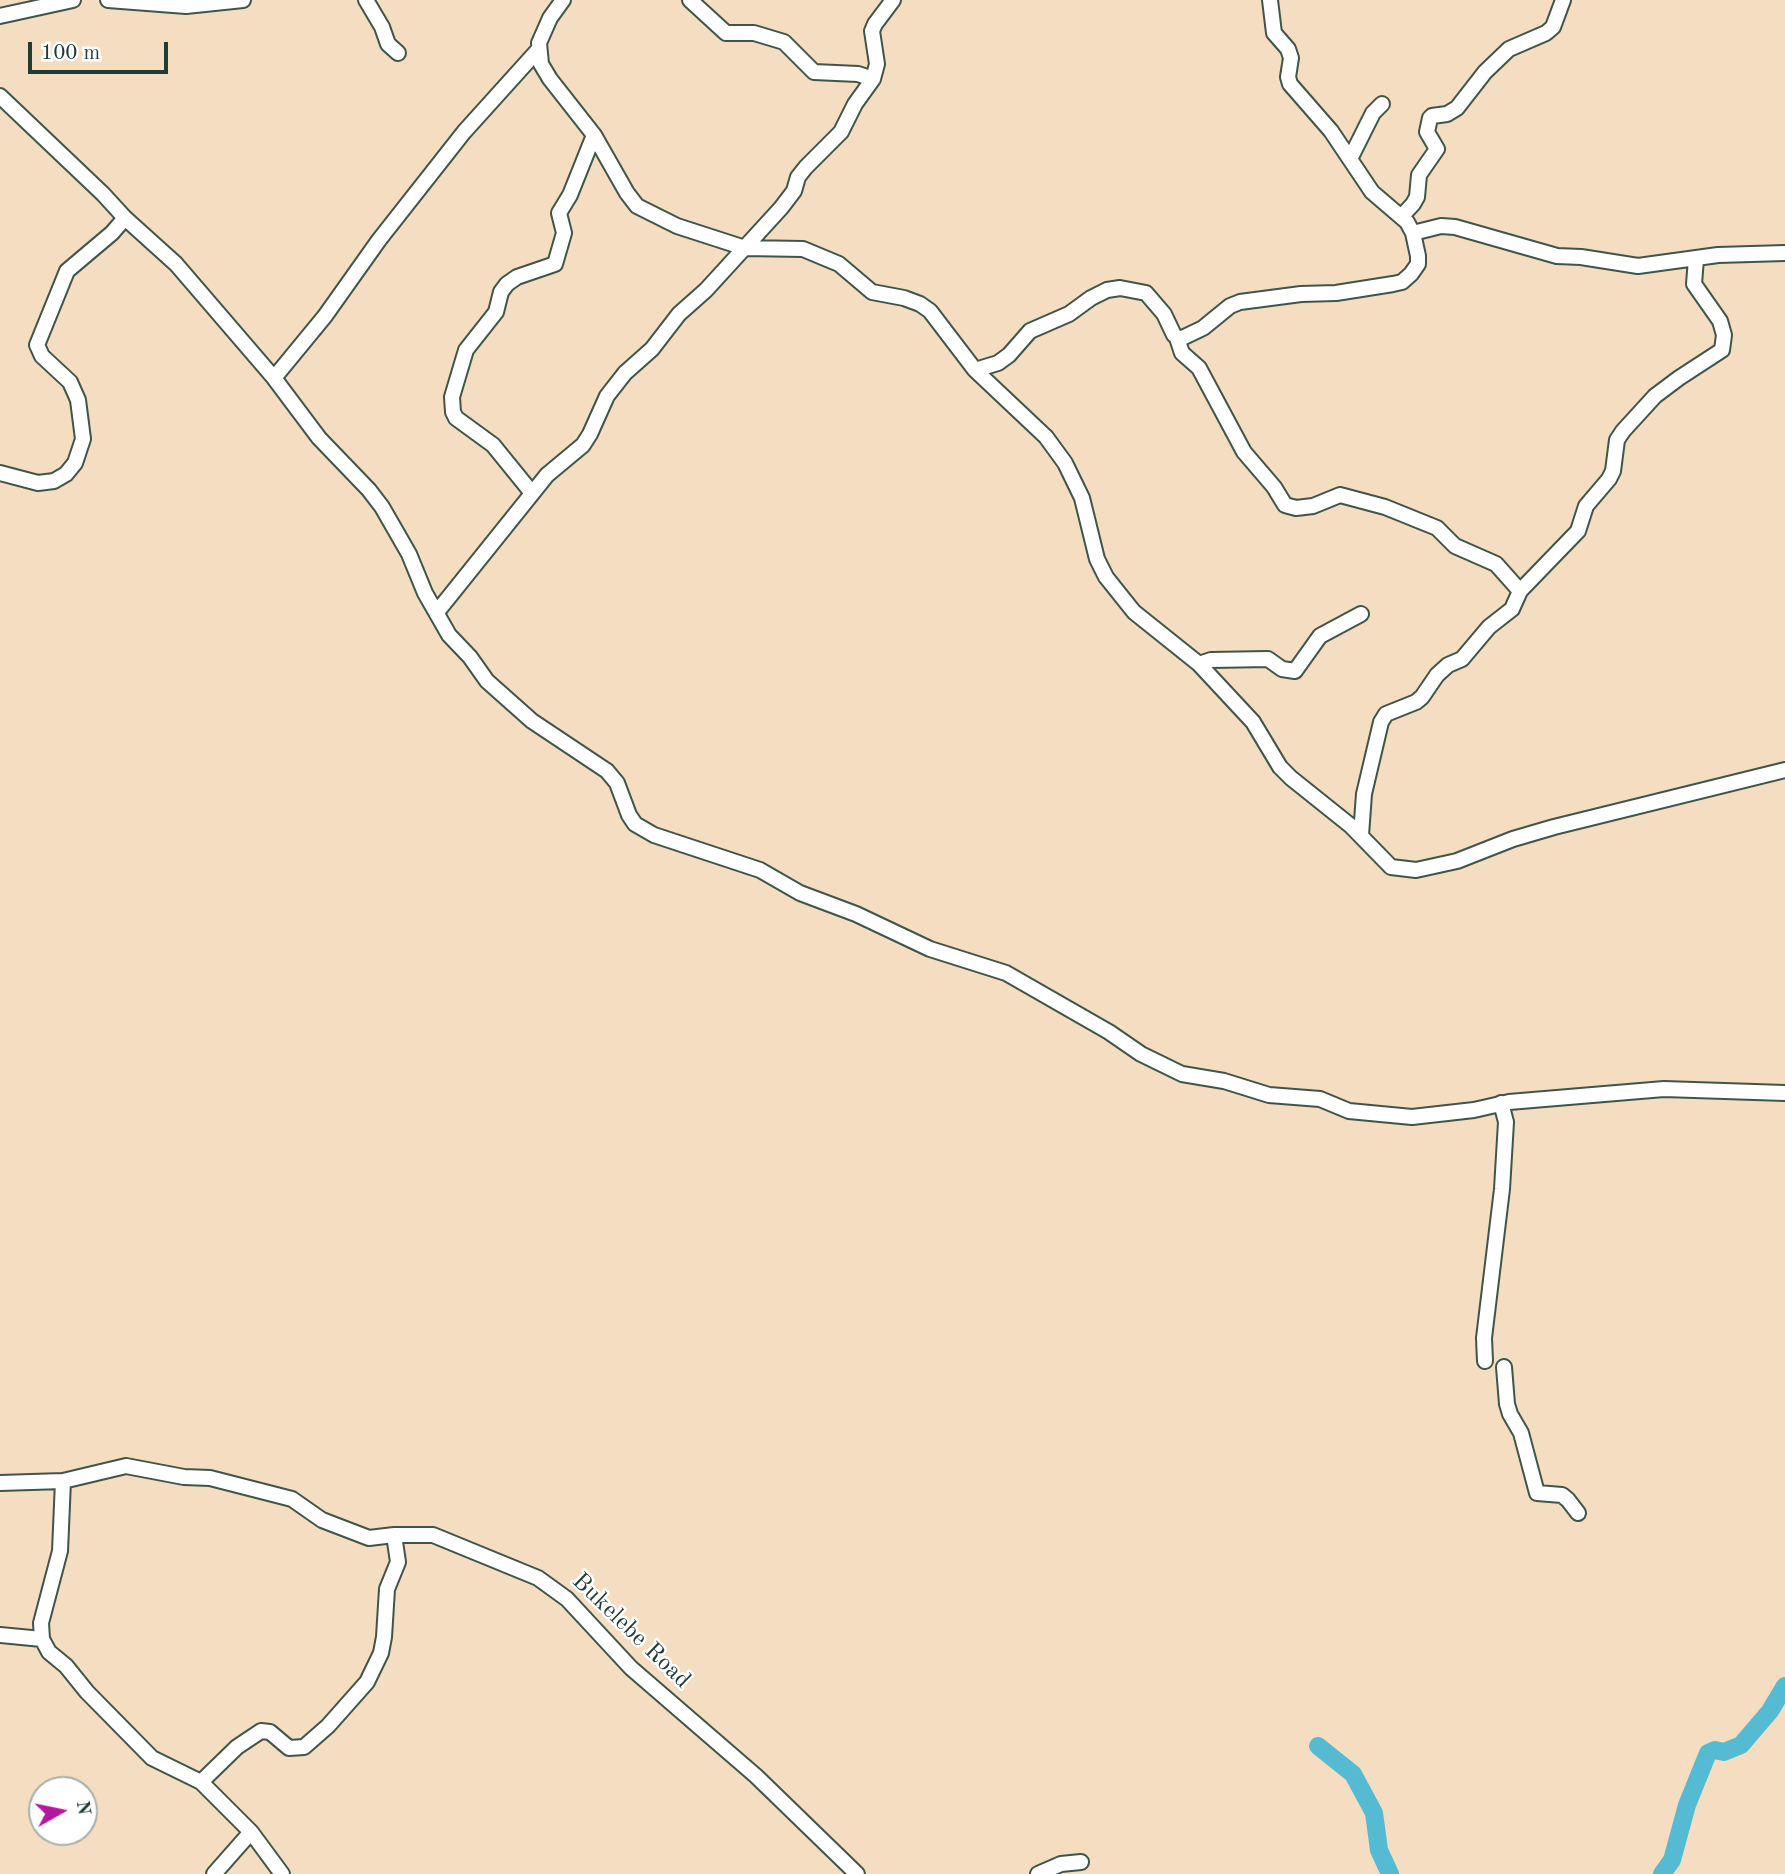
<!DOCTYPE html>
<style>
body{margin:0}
#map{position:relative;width:1785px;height:1874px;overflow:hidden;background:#f4ddc0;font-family:"Old Standard TT",serif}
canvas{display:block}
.north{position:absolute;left:28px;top:1776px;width:70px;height:70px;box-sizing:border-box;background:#fff;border:2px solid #a5b1ae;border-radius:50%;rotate:81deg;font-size:19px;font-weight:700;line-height:28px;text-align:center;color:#1f3d34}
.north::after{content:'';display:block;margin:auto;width:24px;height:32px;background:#b5179e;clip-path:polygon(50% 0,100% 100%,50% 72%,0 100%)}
.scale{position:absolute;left:28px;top:42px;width:140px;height:32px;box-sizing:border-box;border:4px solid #1f3d34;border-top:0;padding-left:9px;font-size:21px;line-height:24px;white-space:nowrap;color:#1f3d34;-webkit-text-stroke:5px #fff;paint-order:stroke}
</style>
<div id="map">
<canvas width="1785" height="1874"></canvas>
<div class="north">N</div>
<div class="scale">100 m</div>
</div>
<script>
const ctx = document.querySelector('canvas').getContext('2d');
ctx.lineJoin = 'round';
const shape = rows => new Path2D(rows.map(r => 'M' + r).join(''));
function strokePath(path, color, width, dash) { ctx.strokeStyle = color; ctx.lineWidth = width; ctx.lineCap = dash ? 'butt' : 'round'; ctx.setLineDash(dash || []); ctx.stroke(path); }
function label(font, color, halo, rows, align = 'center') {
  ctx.font = font + ' "Old Standard TT",serif'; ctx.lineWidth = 5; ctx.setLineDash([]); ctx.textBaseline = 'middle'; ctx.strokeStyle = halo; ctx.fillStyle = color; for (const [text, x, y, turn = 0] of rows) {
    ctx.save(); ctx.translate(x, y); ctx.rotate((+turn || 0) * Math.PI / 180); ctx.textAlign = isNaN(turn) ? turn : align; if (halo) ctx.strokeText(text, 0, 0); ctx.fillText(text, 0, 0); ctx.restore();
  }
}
strokePath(shape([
 [1318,1746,1353,1774,1374,1813,1379,1850,1390,1874],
 [1662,1874,1672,1860,1687,1805,1708,1753,1715,1750,1724,1752,1741,1745,1770,1711,1785,1686]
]), '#55bbd3', 18);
const minor = shape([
 [108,0,186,6,243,0],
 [366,0,382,27,388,44,398,53],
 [563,0,550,18,539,43,541,64,550,79,594,135,627,193,637,206,677,226,745,248,803,249,839,264,872,292,904,298,920,304,930,311,975,370,1046,437,1065,463,1082,498,1097,559,1106,577,1134,612,1199,664,1253,722,1280,767,1291,778,1351,826,1391,867,1416,870,1457,861,1513,839,1554,827,1785,770],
 [690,0,726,33,754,33,784,42,814,72,858,74,873,79],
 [0,16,73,0],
 [0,96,103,194,125,218,176,264,274,378,319,438,369,490,382,507,409,554,425,593,449,635,470,657,487,681,532,721,607,771,617,783,629,815,635,824,654,835,760,870,800,893,856,914,930,949,1006,973,1109,1032,1141,1054,1182,1074,1224,1081,1269,1095,1320,1099,1349,1111,1412,1117,1474,1110,1509,1102,1664,1089,1785,1093],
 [1350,159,1373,113,1382,104],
 [1402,216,1413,204,1417,197,1419,175,1437,149,1427,132,1430,118,1432,116,1447,114,1457,108,1485,72,1509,49,1546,33,1553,27,1563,0],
 [1413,233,1441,226,1455,227,1557,256,1581,257,1638,266,1718,255,1785,253],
 [1177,338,1182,353,1199,368,1244,452,1274,487,1285,505,1296,508,1313,506,1340,495,1385,507,1437,528,1455,546,1496,564,1520,591],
 [975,370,998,363,1009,355,1030,331,1069,314,1091,298,1107,290,1120,288,1146,293,1164,314,1174,335,1180,339,1203,328,1230,306,1240,302,1301,294,1336,293,1393,284,1402,282,1411,274,1418,264,1418,256,1413,233,1407,222,1372,192,1331,131,1290,84,1288,77,1291,58,1288,49,1274,33,1270,0],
 [274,378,325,316,379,240,464,132,538,50],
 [0,473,38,483,54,481,66,474,75,463,83,439,78,400,70,382,42,356,37,345,67,271,112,233,125,218],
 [532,493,493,445,456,418,453,412,452,397,466,350,496,312,501,292,507,284,517,277,555,264,564,233,559,213,570,195,594,135],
 [437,612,547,475,583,445,590,434,607,396,625,373,652,349,679,314,706,290,781,208,794,191,798,177,806,167,841,132,855,104,873,79,877,64,872,31,875,24,893,0],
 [1199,664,1211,660,1268,659,1282,669,1295,671,1320,636,1361,614],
 [1361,835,1364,794,1381,722,1386,714,1416,702,1422,697,1437,675,1448,665,1462,659,1489,627,1512,609,1520,591,1578,531,1586,506,1609,479,1613,471,1617,440,1623,431,1655,396,1679,378,1722,350,1724,335,1720,321,1694,284,1696,259],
 [1485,1361,1484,1338,1502,1189,1506,1122,1501,1103],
 [1504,1367,1507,1404,1510,1414,1521,1433,1537,1493,1562,1495,1568,1500,1578,1513],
 [63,1481,60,1551,41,1623,42,1639,49,1652,66,1666,87,1692,152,1758,201,1782,251,1832,282,1874],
 [0,1483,63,1481,126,1466,184,1477,210,1478,292,1499,322,1520,369,1538,394,1535,433,1535,538,1578,567,1599,631,1668,756,1776,857,1874],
 [0,1635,42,1639],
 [201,1782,237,1747,261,1731,270,1732,289,1748,304,1747,328,1726,367,1682,381,1653,384,1637,387,1589,398,1562,394,1535],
 [214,1874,251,1832],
 [1038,1874,1061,1864,1081,1862]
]);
strokePath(minor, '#3f5549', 18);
strokePath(minor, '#fff', 14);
label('24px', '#1f3d34', '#fff', [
 ["Bukelebe Road",631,1631,44]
]);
</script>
